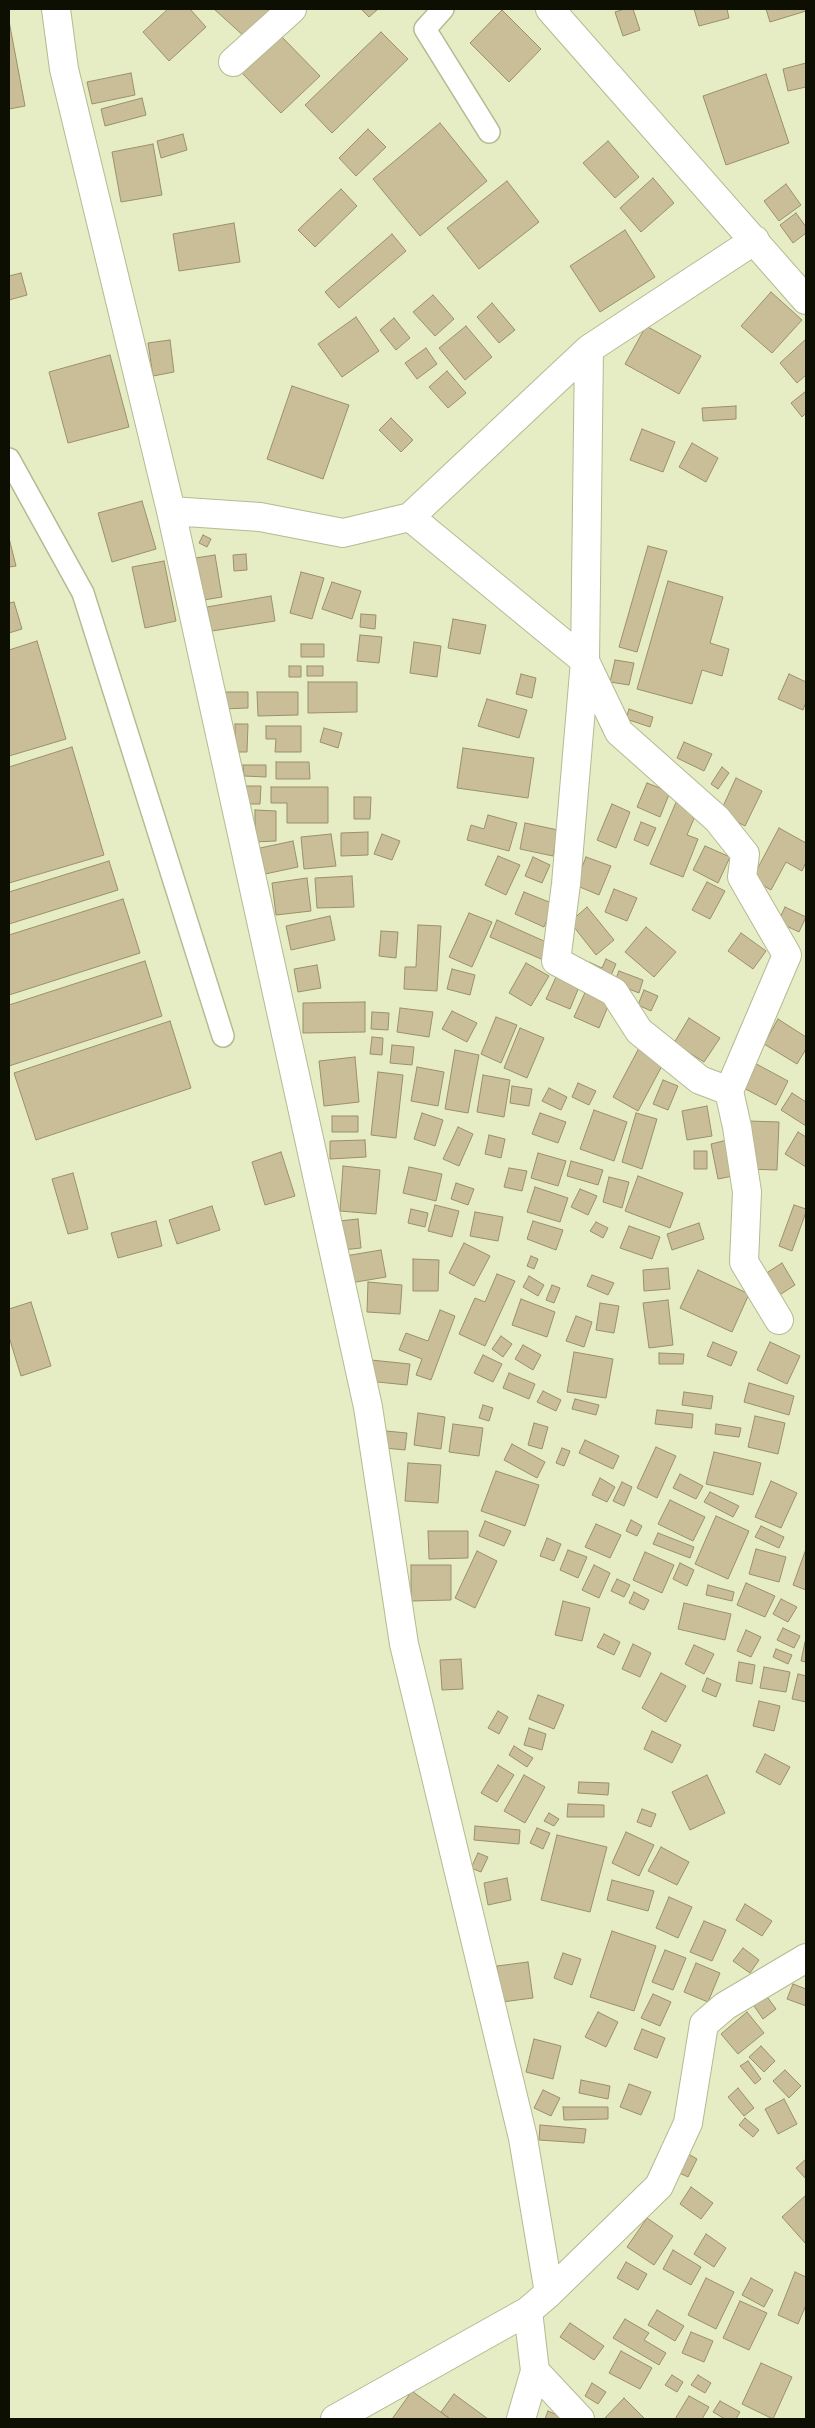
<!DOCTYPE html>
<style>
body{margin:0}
#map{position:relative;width:815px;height:2428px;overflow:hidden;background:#e6ecc3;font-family:Jost,sans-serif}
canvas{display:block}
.frame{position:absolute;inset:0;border:10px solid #0e0f03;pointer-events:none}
</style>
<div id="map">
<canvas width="815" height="2428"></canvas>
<div class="frame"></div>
</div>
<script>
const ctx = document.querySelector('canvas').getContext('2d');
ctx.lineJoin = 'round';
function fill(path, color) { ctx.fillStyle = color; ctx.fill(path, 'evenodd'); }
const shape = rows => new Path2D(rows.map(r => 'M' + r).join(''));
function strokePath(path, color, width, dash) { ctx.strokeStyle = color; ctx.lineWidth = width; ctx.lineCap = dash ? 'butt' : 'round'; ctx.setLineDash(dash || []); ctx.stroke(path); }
const building = shape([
 [168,9,190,9,206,27,169,61,143,32,168,9],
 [214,9,277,9,246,38,214,9],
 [361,9,378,9,369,17,361,9],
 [625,9,633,9,640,30,623,36,615,12,625,9],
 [694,9,727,9,729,18,699,26,694,9],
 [766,9,806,9,806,11,770,22,766,9],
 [502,10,541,49,509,82,470,43,502,10],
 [9,21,25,106,9,109,9,21],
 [381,32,408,59,332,133,305,105,381,32],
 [280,35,320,76,281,113,241,72,280,35],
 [806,63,806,87,788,91,783,69,806,63],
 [131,73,135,95,92,104,87,82,131,73],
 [766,74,789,143,726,165,703,96,766,74],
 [142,98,146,115,105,126,101,109,142,98],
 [440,123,487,181,420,236,373,179,440,123],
 [368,129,386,147,356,176,339,158,368,129],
 [183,134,187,150,161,158,157,141,183,134],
 [608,141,639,177,615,198,583,163,608,141],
 [153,144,162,195,121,202,112,152,153,144],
 [653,178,674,203,641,232,620,208,653,178],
 [507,181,539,222,479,269,447,228,507,181],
 [786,184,801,205,779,221,764,201,786,184],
 [341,189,357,206,315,247,298,230,341,189],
 [796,213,806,227,806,233,793,243,780,225,796,213],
 [234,223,240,262,179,271,173,234,234,223],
 [625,230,655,277,600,312,570,266,625,230],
 [392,234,406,251,339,308,325,292,392,234],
 [21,273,27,295,9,300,9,276,21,273],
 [771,292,802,320,772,353,741,326,771,292],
 [433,295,454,319,435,336,413,312,433,295],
 [492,303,515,330,499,343,477,317,492,303],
 [356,317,379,351,342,377,318,344,356,317],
 [394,318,410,338,396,350,380,330,394,318],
 [466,326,492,357,465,380,439,348,466,326],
 [646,326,701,356,679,394,625,364,646,326],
 [806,339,806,375,797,383,780,363,806,339],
 [170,340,174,372,153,376,148,343,170,340],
 [426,348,437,364,417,379,405,363,426,348],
 [110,355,129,427,68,443,49,372,110,355],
 [447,371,466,393,448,408,429,387,447,371],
 [292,386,349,405,323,479,267,459,292,386],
 [806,391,806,413,802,417,791,403,806,391],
 [736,406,736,419,703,421,702,408,736,406],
 [391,418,413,440,401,452,379,430,391,418],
 [642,429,675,442,663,472,630,460,642,429],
 [692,443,718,458,706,482,679,467,692,443],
 [142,501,156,549,112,562,98,513,142,501],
 [203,535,211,539,207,547,199,543,203,535],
 [9,538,16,566,9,567,9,538],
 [648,546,667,551,637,652,619,647,648,546],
 [246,554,247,570,234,571,233,555,246,554],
 [215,555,222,597,204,600,199,571,191,572,189,559,215,555],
 [164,561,176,621,145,628,132,567,164,561],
 [301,572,324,578,312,619,290,613,301,572],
 [668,581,723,597,710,643,729,649,722,676,702,670,692,704,637,689,668,581],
 [332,582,361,591,352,619,322,609,332,582],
 [271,596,275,621,212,631,207,607,271,596],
 [14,602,22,629,9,633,9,603,14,602],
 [361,614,376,615,375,629,360,627,361,614],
 [453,619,486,625,480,654,448,648,453,619],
 [360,635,382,637,379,663,357,661,360,635],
 [37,641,66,739,9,756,9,650,37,641],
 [414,642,441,646,437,677,410,673,414,642],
 [301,644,324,644,324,657,301,657,301,644],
 [615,660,634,663,629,685,610,682,615,660],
 [289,666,301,666,301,677,289,677,289,666],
 [307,666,323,666,323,676,307,676,307,666],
 [521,674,536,678,532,698,516,694,521,674],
 [789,674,806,682,806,702,803,710,778,699,789,674],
 [308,682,357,682,357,712,308,713,308,682],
 [222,692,248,692,248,708,222,709,222,692],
 [257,692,298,692,298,715,258,716,257,692],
 [487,699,527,710,519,738,478,726,487,699],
 [629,709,653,717,650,727,626,719,629,709],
 [235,724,248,724,247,752,235,752,235,724],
 [266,726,301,726,301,752,275,752,276,739,266,739,266,726],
 [324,728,342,733,338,748,320,742,324,728],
 [684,742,712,754,704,771,677,758,684,742],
 [72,747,104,855,9,883,9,767,72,747],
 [463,748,534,758,528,798,457,788,463,748],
 [276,762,309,762,310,779,276,779,276,762],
 [243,765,266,765,266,777,244,776,243,765],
 [722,767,729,773,718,789,711,784,722,767],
 [736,778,762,791,745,826,720,813,736,778],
 [647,783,670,792,660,817,637,807,647,783],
 [245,786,261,786,260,804,246,804,245,786],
 [271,787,328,787,328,823,287,823,287,803,271,803,271,787],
 [354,797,371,797,370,819,354,819,354,797],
 [677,800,698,809,687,835,698,839,683,877,650,864,677,800],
 [612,804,630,812,616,848,597,840,612,804],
 [255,810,276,811,276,841,255,842,255,810],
 [488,815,517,823,509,851,467,840,471,825,484,829,488,815],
 [641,822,656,828,648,846,634,840,641,822],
 [525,823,558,830,553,856,520,849,525,823],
 [779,828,806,843,806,862,802,871,786,862,771,890,752,879,779,828],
 [368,832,368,855,341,856,341,833,368,832],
 [331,834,336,866,304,869,301,837,331,834],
 [382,834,400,841,392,860,374,854,382,834],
 [293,841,298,867,265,874,260,848,293,841],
 [705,846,730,857,718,883,693,870,705,846],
 [498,856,520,865,506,895,485,885,498,856],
 [533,857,550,865,542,883,525,876,533,857],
 [586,857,611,866,599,895,575,885,586,857],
 [109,861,118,890,9,924,9,892,109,861],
 [352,876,354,907,317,908,315,878,352,876],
 [307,878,311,911,276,915,272,883,307,878],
 [707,882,725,891,710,919,692,910,707,882],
 [614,889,637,898,627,921,605,912,614,889],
 [524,892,554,904,544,927,515,914,524,892],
 [123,899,140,953,9,995,9,935,123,899],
 [587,907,614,940,596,955,570,922,587,907],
 [785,907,806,917,799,932,778,922,785,907],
 [469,913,492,922,472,967,449,957,469,913],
 [330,916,335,940,291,950,286,926,330,916],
 [497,920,555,946,548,962,490,937,497,920],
 [418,925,441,926,437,991,404,989,405,967,416,967,418,925],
 [646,927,676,952,654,977,625,952,646,927],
 [381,931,398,932,396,958,379,956,381,931],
 [741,933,766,951,753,969,728,951,741,933],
 [606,959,616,964,608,982,585,971,589,962,602,968,606,959],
 [145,961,162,1016,9,1066,9,1005,145,961],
 [526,963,549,976,531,1006,509,993,526,963],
 [317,965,321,988,298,992,294,969,317,965],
 [452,969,475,975,470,995,447,989,452,969],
 [619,971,643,980,639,993,614,983,619,971],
 [556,977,579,987,570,1009,546,999,556,977],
 [587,988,611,999,599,1028,574,1017,587,988],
 [644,990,658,996,651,1011,638,1005,644,990],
 [365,1002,365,1032,303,1033,303,1003,365,1002],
 [400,1008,433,1012,429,1037,397,1032,400,1008],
 [452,1011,477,1023,467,1042,442,1029,452,1011],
 [372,1012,389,1013,388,1030,371,1029,372,1012],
 [496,1017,517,1025,501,1063,481,1054,496,1017],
 [689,1018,720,1038,704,1062,674,1043,689,1018],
 [778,1019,806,1037,806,1049,797,1064,764,1044,778,1019],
 [170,1021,191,1088,36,1140,14,1073,170,1021],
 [520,1028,544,1038,527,1078,504,1068,520,1028],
 [372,1037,383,1038,382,1055,370,1054,372,1037],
 [392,1045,414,1047,412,1065,390,1063,392,1045],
 [639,1048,664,1062,638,1111,613,1097,639,1048],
 [455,1050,479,1055,468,1113,445,1109,455,1050],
 [355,1057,359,1102,324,1106,319,1061,355,1057],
 [749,1060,788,1081,776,1105,736,1084,749,1060],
 [417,1067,444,1072,438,1106,411,1101,417,1067],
 [378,1072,403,1075,396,1138,371,1135,378,1072],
 [483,1075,510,1080,504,1117,477,1112,483,1075],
 [663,1080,678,1086,668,1110,653,1104,663,1080],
 [578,1083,596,1091,589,1105,572,1097,578,1083],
 [512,1086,532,1089,529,1106,510,1103,512,1086],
 [549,1088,567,1097,561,1110,542,1101,549,1088],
 [792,1093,806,1102,806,1126,781,1110,792,1093],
 [707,1106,712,1136,687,1140,682,1111,707,1106],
 [594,1110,627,1122,614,1161,580,1149,594,1110],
 [422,1113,443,1120,435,1146,414,1139,422,1113],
 [540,1113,566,1122,558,1143,532,1134,540,1113],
 [636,1113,657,1119,642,1169,622,1162,636,1113],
 [332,1116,358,1116,358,1132,332,1132,332,1116],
 [748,1121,779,1122,777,1170,746,1169,748,1121],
 [458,1127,473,1134,459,1166,443,1159,458,1127],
 [798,1132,806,1137,806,1167,785,1154,798,1132],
 [489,1135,505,1139,501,1158,485,1154,489,1135],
 [731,1139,738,1175,718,1179,711,1144,731,1139],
 [365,1140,366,1157,330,1159,330,1141,365,1140],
 [694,1151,707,1151,707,1169,694,1169,694,1151],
 [281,1152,295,1196,265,1205,252,1162,281,1152],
 [538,1153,566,1161,558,1186,531,1178,538,1153],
 [571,1161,603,1170,598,1185,567,1176,571,1161],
 [343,1166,380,1170,376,1214,340,1211,343,1166],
 [409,1167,442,1174,436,1201,403,1193,409,1167],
 [509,1168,527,1171,522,1191,504,1187,509,1168],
 [73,1173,88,1229,68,1234,52,1179,73,1173],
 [638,1176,683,1193,670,1228,625,1211,638,1176],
 [609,1177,629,1182,622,1208,603,1202,609,1177],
 [456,1183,474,1189,468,1205,451,1199,456,1183],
 [535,1187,568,1198,560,1222,527,1212,535,1187],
 [580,1189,597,1196,588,1215,571,1207,580,1189],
 [435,1205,459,1211,452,1237,428,1231,435,1205],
 [794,1205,806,1209,806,1212,792,1251,779,1246,794,1205],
 [212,1206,220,1230,177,1244,169,1220,212,1206],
 [411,1209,428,1213,425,1227,408,1223,411,1209],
 [475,1212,503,1217,498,1241,470,1236,475,1212],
 [358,1219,361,1248,342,1250,339,1221,358,1219],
 [156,1221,162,1246,118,1258,111,1233,156,1221],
 [533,1221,563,1230,556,1250,527,1239,533,1221],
 [596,1222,608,1228,603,1238,590,1231,596,1222],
 [699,1223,704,1239,672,1250,667,1234,699,1223],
 [629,1226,660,1237,652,1259,620,1248,629,1226],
 [464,1243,490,1256,474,1286,449,1273,464,1243],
 [381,1250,386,1277,350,1283,345,1256,381,1250],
 [531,1256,538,1259,534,1269,527,1266,531,1256],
 [413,1259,439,1260,438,1291,413,1291,413,1259],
 [782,1263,795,1285,778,1296,765,1274,782,1263],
 [668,1268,670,1289,644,1291,643,1270,668,1268],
 [698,1270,749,1294,732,1332,680,1308,698,1270],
 [497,1274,515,1281,485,1346,459,1334,475,1298,485,1302,497,1274],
 [592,1275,614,1283,608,1295,587,1286,592,1275],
 [529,1276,544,1285,538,1296,523,1287,529,1276],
 [368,1282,402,1285,400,1314,367,1312,368,1282],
 [552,1285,560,1288,554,1303,546,1300,552,1285],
 [521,1299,555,1312,547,1337,512,1325,521,1299],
 [668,1300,673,1345,649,1348,643,1303,668,1300],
 [31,1302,51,1366,21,1376,9,1337,9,1309,31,1302],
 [600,1303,619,1306,614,1333,596,1330,600,1303],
 [440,1310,455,1316,431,1380,416,1375,422,1359,399,1350,406,1333,428,1341,440,1310],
 [576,1316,592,1322,584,1347,566,1341,576,1316],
 [501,1336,512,1344,503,1357,492,1349,501,1336],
 [713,1342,737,1352,731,1366,707,1356,713,1342],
 [770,1342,800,1356,787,1384,757,1370,770,1342],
 [523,1345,541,1355,533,1370,515,1359,523,1345],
 [574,1352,613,1359,606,1398,567,1392,574,1352],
 [659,1353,684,1354,683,1364,659,1364,659,1353],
 [483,1355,502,1364,493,1382,474,1373,483,1355],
 [371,1360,410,1364,407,1385,368,1381,371,1360],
 [509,1373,535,1384,529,1399,503,1388,509,1373],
 [749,1383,794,1396,789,1415,744,1402,749,1383],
 [543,1391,561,1400,556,1411,537,1402,543,1391],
 [684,1392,713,1396,711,1409,682,1405,684,1392],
 [575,1399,599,1405,596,1415,572,1409,575,1399],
 [483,1405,493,1408,489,1421,479,1418,483,1405],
 [657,1410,693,1414,692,1428,655,1424,657,1410],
 [418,1413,445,1417,441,1449,414,1445,418,1413],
 [755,1416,785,1423,778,1454,748,1447,755,1416],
 [534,1423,548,1427,542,1449,528,1445,534,1423],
 [453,1424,483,1428,479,1456,449,1452,453,1424],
 [716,1424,741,1428,739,1437,715,1434,716,1424],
 [386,1431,407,1433,405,1450,385,1448,386,1431],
 [585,1440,619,1456,613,1469,579,1453,585,1440],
 [512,1444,545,1462,537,1478,504,1460,512,1444],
 [656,1447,676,1456,657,1498,637,1488,656,1447],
 [562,1448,570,1451,564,1466,556,1463,562,1448],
 [714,1452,761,1463,753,1495,706,1484,714,1452],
 [408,1463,441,1465,438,1503,405,1501,408,1463],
 [496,1471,539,1485,525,1526,481,1511,496,1471],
 [680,1474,703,1486,696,1499,673,1488,680,1474],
 [600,1478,615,1487,607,1502,592,1495,600,1478],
 [771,1481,797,1493,781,1528,755,1517,771,1481],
 [622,1482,632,1487,624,1506,613,1501,622,1482],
 [710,1492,739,1506,733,1517,704,1502,710,1492],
 [670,1500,705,1517,693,1541,658,1524,670,1500],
 [716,1516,749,1531,728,1579,695,1564,716,1516],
 [631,1520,642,1526,637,1536,626,1531,631,1520],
 [485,1521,511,1531,504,1546,479,1536,485,1521],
 [596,1524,621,1535,610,1558,585,1547,596,1524],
 [761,1526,784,1537,779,1548,755,1537,761,1526],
 [428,1531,468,1531,468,1558,429,1559,428,1531],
 [658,1533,694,1547,690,1558,653,1544,658,1533],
 [547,1538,561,1544,554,1561,540,1556,547,1538],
 [756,1549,786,1557,779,1582,749,1574,756,1549],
 [806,1549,806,1590,793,1585,806,1549],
 [568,1550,587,1557,578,1578,560,1570,568,1550],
 [477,1551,497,1561,475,1608,455,1598,477,1551],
 [645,1552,674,1565,662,1593,633,1580,645,1552],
 [680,1563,694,1570,687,1586,673,1579,680,1563],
 [411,1565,451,1565,451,1600,411,1601,411,1565],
 [594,1565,610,1573,599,1598,582,1590,594,1565],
 [617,1579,630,1585,624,1597,611,1591,617,1579],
 [746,1583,775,1596,765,1617,737,1605,746,1583],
 [708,1585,734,1592,732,1601,706,1595,708,1585],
 [634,1592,649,1600,644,1610,629,1603,634,1592],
 [781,1599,797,1607,788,1622,773,1614,781,1599],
 [563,1601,590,1608,582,1641,555,1635,563,1601],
 [684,1603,731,1614,725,1640,678,1629,684,1603],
 [783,1628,800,1636,794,1648,777,1640,783,1628],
 [746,1630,761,1637,751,1657,737,1651,746,1630],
 [604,1634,620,1642,614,1655,597,1647,604,1634],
 [805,1642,806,1642,806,1662,801,1661,805,1642],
 [633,1644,651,1653,640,1677,622,1669,633,1644],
 [694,1645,714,1654,704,1674,685,1664,694,1645],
 [776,1649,792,1655,788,1664,773,1657,776,1649],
 [461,1659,463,1689,442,1690,440,1660,461,1659],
 [739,1662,755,1665,752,1684,736,1681,739,1662],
 [764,1667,790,1672,786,1692,760,1688,764,1667],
 [661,1673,686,1686,666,1722,642,1708,661,1673],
 [798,1674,806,1676,806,1702,792,1699,798,1674],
 [707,1678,721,1684,716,1697,702,1691,707,1678],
 [538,1695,564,1705,554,1729,529,1719,538,1695],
 [759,1701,780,1706,774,1731,753,1726,759,1701],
 [498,1711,508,1717,499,1734,488,1728,498,1711],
 [529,1728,546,1734,542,1750,524,1745,529,1728],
 [652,1731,681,1745,672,1763,644,1749,652,1731],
 [514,1746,533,1758,527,1767,509,1755,514,1746],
 [765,1754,790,1767,780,1785,756,1772,765,1754],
 [498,1765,514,1775,497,1802,481,1793,498,1765],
 [524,1775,545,1787,525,1823,504,1811,524,1775],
 [707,1775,725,1813,690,1830,672,1792,707,1775],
 [579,1782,609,1783,608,1795,578,1793,579,1782],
 [568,1804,604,1805,604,1817,567,1817,568,1804],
 [642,1809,656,1814,651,1827,637,1822,642,1809],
 [549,1813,559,1819,554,1826,544,1821,549,1813],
 [475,1826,520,1830,519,1844,474,1840,475,1826],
 [537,1828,550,1833,543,1849,530,1843,537,1828],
 [626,1832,654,1845,639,1876,612,1863,626,1832],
 [557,1835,607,1847,590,1912,541,1900,557,1835],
 [661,1847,689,1862,677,1885,648,1871,661,1847],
 [478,1853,488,1857,481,1872,471,1868,478,1853],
 [507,1878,511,1900,488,1905,484,1883,507,1878],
 [612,1880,654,1891,648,1911,607,1900,612,1880],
 [669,1897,692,1907,678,1938,656,1928,669,1897],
 [745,1904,772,1921,762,1936,736,1920,745,1904],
 [704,1921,726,1930,712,1961,690,1952,704,1921],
 [612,1931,656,1946,634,2011,590,1997,612,1931],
 [743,1948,759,1960,750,1973,733,1961,743,1948],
 [665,1950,686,1958,673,1990,652,1982,665,1950],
 [563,1953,581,1959,572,1985,554,1978,563,1953],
 [528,1962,533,1998,502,2002,497,1966,528,1962],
 [696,1963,720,1973,708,2002,684,1992,696,1963],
 [793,1984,806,1989,806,2006,787,1999,793,1984],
 [653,1994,671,2002,660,2026,641,2018,653,1994],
 [765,1994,776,2009,763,2019,752,2003,765,1994],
 [598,2012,618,2022,606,2047,585,2037,598,2012],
 [747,2012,764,2033,738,2054,721,2034,747,2012],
 [642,2029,665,2038,657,2058,634,2049,642,2029],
 [534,2039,561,2046,553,2079,526,2072,534,2039],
 [761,2046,775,2061,764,2072,749,2057,761,2046],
 [748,2061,761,2079,755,2084,740,2066,748,2061],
 [785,2070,801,2086,789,2098,773,2081,785,2070],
 [581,2080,610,2086,608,2099,579,2093,581,2080],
 [629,2084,651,2092,641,2115,620,2107,629,2084],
 [738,2088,754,2108,744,2116,728,2097,738,2088],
 [543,2090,560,2098,551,2116,534,2108,543,2090],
 [784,2099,797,2124,778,2134,765,2109,784,2099],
 [563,2107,608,2107,608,2119,564,2120,563,2107],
 [745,2118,759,2130,753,2137,739,2125,745,2118],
 [540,2125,586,2129,584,2143,539,2140,540,2125],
 [685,2152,697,2159,688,2177,675,2171,685,2152],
 [806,2159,806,2179,796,2168,806,2159],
 [691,2187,713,2203,701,2219,680,2204,691,2187],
 [806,2195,806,2244,782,2217,806,2195],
 [647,2218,673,2236,654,2265,627,2247,647,2218],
 [706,2234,726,2248,714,2267,694,2254,706,2234],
 [673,2250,701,2267,691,2285,663,2269,673,2250],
 [626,2262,647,2274,638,2290,617,2278,626,2262],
 [795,2272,806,2277,806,2305,798,2324,778,2315,795,2272],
 [706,2278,734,2292,716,2329,688,2315,706,2278],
 [751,2278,773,2290,764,2307,742,2295,751,2278],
 [740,2301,767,2313,749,2350,723,2338,740,2301],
 [657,2310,684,2326,675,2341,648,2325,657,2310],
 [625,2319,649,2333,644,2340,666,2353,659,2365,613,2338,625,2319],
 [570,2323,604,2346,594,2360,560,2337,570,2323],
 [691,2332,713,2341,704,2362,682,2353,691,2332],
 [621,2351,652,2368,640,2389,609,2373,621,2351],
 [761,2363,792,2377,773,2419,742,2404,761,2363],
 [672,2375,683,2382,677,2392,665,2385,672,2375],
 [698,2375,711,2383,705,2393,691,2385,698,2375],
 [592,2383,606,2392,598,2404,585,2396,592,2383],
 [412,2391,450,2419,392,2419,412,2391],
 [454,2394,488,2419,450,2419,441,2412,454,2394],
 [689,2396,709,2407,702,2419,675,2419,689,2396],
 [624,2398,645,2419,604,2419,624,2398],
 [720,2401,740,2412,736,2419,725,2419,713,2412,720,2401],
 [548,2411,566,2419,545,2419,548,2411]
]);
fill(building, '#c9be97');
strokePath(building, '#9a906a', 1);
const lane = shape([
 [443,9,425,29,489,132],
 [9,459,83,593,223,1036]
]);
const street = shape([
 [56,9,64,69,171,511,368,1407,404,1644,523,2138,549,2293],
 [550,9,806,300],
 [233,62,292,9],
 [589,349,585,661,566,884,556,961,614,992,639,1031,700,1080,729,1091,737,1127,747,1192,744,1262,779,1320],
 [171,511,260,517,343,533,410,517,589,349,755,240],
 [410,517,585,661,619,732,717,819,745,854,742,877,787,955,729,1091],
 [528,2311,535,2371,580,2419],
 [335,2419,528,2311,549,2293,659,2186,688,2123,704,2024,725,2006,806,1958],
 [521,2419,535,2371]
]);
strokePath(lane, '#b5ba93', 24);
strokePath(street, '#b5ba93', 30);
strokePath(lane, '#fff', 21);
strokePath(street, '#fff', 28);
</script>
